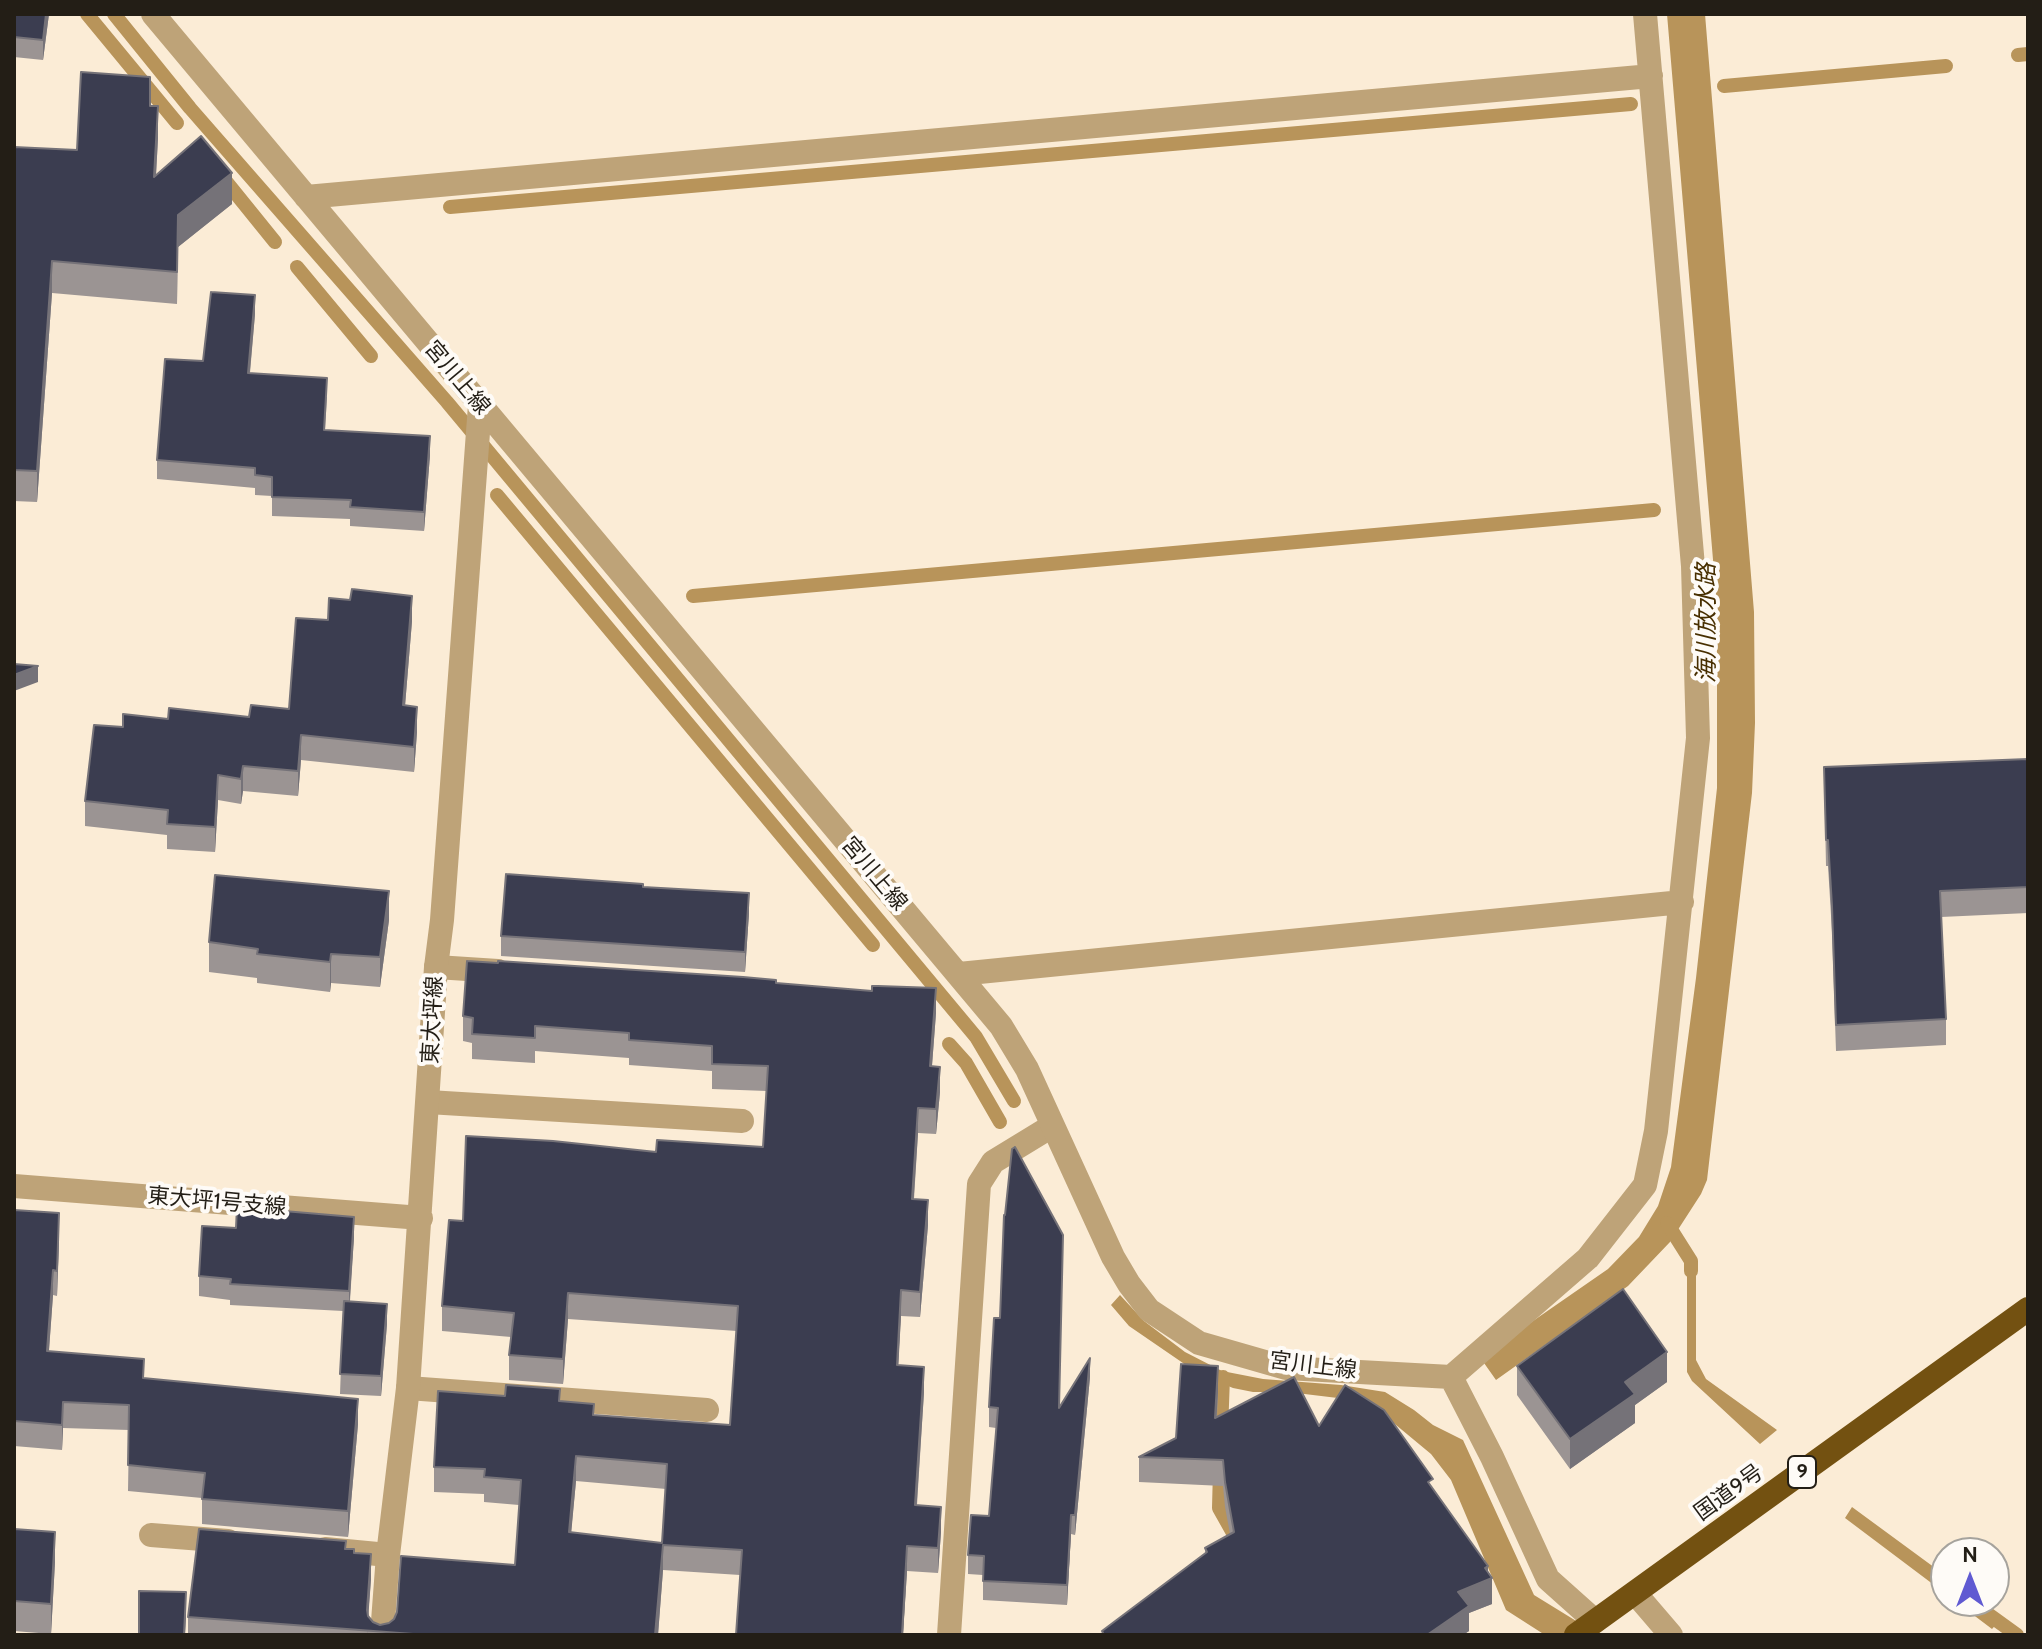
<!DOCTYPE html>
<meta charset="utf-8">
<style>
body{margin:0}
#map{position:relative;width:2042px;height:1649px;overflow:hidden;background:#fbecd6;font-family:Cabin,sans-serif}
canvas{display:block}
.frame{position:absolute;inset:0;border:16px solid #231e16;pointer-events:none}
.north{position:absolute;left:1930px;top:1537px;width:80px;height:80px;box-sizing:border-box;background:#fefbf7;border:2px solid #a6a39d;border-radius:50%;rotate:0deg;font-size:22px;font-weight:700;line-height:32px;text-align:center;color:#231e16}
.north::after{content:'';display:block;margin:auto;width:28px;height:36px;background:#605ad2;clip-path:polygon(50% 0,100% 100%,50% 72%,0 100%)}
</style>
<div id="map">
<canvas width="2042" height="1649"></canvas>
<div class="frame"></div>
<div class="north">N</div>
</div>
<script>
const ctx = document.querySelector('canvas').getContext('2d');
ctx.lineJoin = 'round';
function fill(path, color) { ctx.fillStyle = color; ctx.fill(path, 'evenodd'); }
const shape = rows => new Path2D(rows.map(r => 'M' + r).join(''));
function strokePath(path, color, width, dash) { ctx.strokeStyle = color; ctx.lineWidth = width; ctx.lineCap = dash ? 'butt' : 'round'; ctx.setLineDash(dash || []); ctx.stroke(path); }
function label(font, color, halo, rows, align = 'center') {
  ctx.font = font + ' Cabin,"Noto Sans JP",sans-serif'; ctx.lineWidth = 8; ctx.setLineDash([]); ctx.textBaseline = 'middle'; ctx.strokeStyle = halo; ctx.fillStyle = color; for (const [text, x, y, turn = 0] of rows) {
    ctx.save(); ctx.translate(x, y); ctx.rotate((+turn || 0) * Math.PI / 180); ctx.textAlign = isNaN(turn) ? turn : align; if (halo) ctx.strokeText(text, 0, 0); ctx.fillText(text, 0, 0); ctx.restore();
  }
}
fill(shape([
 [1667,14,1705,14,1754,612,1755,723,1752,793,1707,1180,1701,1194,1670,1242,1628,1286,1496,1380,1484,1363,1494,1348,1608,1269,1639,1237,1658,1206,1671,1167,1696,978,1717,788,1717,607],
 [1687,1257,1696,1257,1696,1360,1706,1379,1777,1430,1760,1444,1692,1381,1687,1372],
 [1120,1295,1144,1321,1185,1352,1222,1371,1263,1379,1341,1385,1385,1392,1414,1410,1433,1425,1463,1440,1534,1595,1599,1635,1545,1635,1506,1610,1451,1480,1431,1454,1390,1420,1346,1399,1288,1392,1253,1392,1233,1388,1199,1374,1129,1326,1111,1305],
 [1852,1507,1946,1576,1946,1594,1845,1518],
 [1955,1601,1979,1601,2002,1618,1992,1629]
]), '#b8945a');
strokePath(shape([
 [87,14,177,123],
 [114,14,190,108,447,402,976,1037,1014,1101],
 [2018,55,2028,54],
 [1724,86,1946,66],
 [220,174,275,242],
 [450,207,1631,104],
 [297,267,371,356],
 [497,495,873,945],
 [693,596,1654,510],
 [949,1044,966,1063,1000,1122],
 [1667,1223,1691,1261,1691,1271],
 [1221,1432,1223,1377],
 [1220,1469,1219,1508,1237,1540],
 [1970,1601,2017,1635]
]), '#b8945a', 14);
strokePath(shape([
 [436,967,498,971],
 [428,1102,742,1121],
 [408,1388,707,1410],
 [151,1535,228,1541],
 [325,1549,388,1555],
 [949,1635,979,1184,993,1162,1052,1126]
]), '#bea378', 24);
strokePath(shape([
 [153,14,1001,1026,1027,1069,1113,1257,1129,1284,1149,1310,1199,1343,1286,1368,1451,1377,1492,1457,1548,1579,1595,1621],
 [306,197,1651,76],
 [959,974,1682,902],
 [14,1186,421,1218],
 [1451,1377,1588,1258,1645,1185,1656,1131,1698,738,1693,566,1645,14],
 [1635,1593,1671,1635],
 [382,1635,388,1555,408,1388,436,967,442,920,480,405]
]), '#bea378', 24);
strokePath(shape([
 [1576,1635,2028,1309]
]), '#735111', 24);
fill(shape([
 [14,14,49,14,43,60,14,57],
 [150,106,158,138,156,176,232,204,178,247,177,304,52,293,37,502,14,501,14,147,77,150],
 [255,314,250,373,327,397,325,430,430,455,424,531,350,526,350,519,272,516,272,496,255,495,255,488,157,479,157,460,203,361],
 [350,600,412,621,405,706,417,732,414,772,301,760,298,796,243,791,241,804,218,800,215,852,167,849,167,835,85,826,85,801,123,727,168,719,249,717,289,709,328,620],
 [2028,759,2028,913,1941,917,1946,1019,1946,1045,1836,1051,1832,932,1828,866,1826,866,1824,767],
 [643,887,749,913,745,972,501,956,501,936],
 [389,920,380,987,331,983,330,992,257,983,257,978,209,972,209,942],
 [776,983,936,1013,932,1066,940,1092,936,1134,918,1133,914,1199,928,1225,920,1317,901,1316,898,1366,924,1392,917,1505,941,1532,938,1573,907,1571,903,1635,736,1635,740,1575,663,1570,658,1635,188,1635,188,1617,346,1549,354,1553,371,1579,368,1616,373,1622,380,1625,389,1623,515,1565,519,1505,484,1502,484,1494,434,1492,434,1467,560,1401,594,1415,730,1425,737,1331,568,1319,563,1384,509,1380,509,1355,511,1337,442,1331,442,1306,463,1221,656,1152,763,1147,767,1091,712,1089,712,1071,629,1065,629,1058,535,1051,535,1063,472,1059,472,1043,463,1041,463,1016],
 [576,1481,666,1489,662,1543,571,1532],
 [14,1210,59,1238,57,1296,53,1295,49,1351,144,1378,358,1424,348,1537,202,1524,202,1498,128,1491,129,1430,63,1428,62,1450,14,1446],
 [236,1228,354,1237,350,1301,387,1324,381,1396,340,1394,343,1311,230,1305,230,1300,199,1296,199,1276],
 [1517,1366,1667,1382,1635,1405,1635,1423,1570,1469,1517,1395],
 [1090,1377,1075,1535,1071,1534,1067,1605,983,1600,983,1575,968,1574,968,1555,989,1516,996,1428,989,1427,989,1407,1060,1407],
 [1218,1391,1217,1417,1319,1426,1433,1489,1488,1572,1492,1604,1469,1613,1469,1631,1463,1635,1102,1635,1102,1631,1205,1553,1205,1548,1230,1534,1225,1507,1223,1486,1139,1482,1139,1457,1176,1438],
 [14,1529,55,1562,51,1634,14,1631]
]), '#9b9493');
fill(shape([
 [46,14,49,14,43,60,43,40],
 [158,106,158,138,154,209,154,177],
 [232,173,232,204,178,247,177,304,178,215],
 [52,261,52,293,37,502,37,471],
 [255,295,255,314,248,392,248,373],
 [430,436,430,455,424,531,424,512],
 [412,596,412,621,403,730,403,705],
 [38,666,38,682,14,691,14,675],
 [417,707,417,732,414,772,414,747],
 [301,735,301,760,298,796,298,771],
 [243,766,243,791,241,804,241,779],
 [218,775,218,800,215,852,215,827],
 [389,891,389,920,380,987,380,957],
 [749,893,749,913,745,972,745,952],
 [331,954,331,983,330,992,330,962],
 [936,988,936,1013,930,1091,930,1066],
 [940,1067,940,1092,936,1134,936,1109],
 [918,1108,918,1133,912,1224,912,1199],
 [928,1200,928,1225,920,1317,920,1292],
 [59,1213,59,1238,57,1296,57,1271],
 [354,1217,354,1237,349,1311,349,1291],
 [53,1270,53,1295,47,1376,47,1351],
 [901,1290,901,1316,897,1391,897,1365],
 [568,1293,568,1319,563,1384,563,1359],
 [387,1304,387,1324,381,1396,381,1376],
 [1667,1352,1667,1382,1635,1405,1635,1423,1570,1469,1570,1439,1625,1382],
 [1090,1358,1090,1377,1075,1535,1075,1515],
 [1218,1366,1218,1391,1215,1443,1215,1418],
 [924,1367,924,1392,915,1530,915,1505],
 [358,1399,358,1424,348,1537,348,1511],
 [63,1402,63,1428,62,1450,62,1425],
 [576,1456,576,1481,569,1557,569,1532],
 [941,1507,941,1532,938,1573,938,1548],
 [1071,1515,1071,1534,1067,1605,1067,1585],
 [55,1532,55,1562,51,1634,51,1604],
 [663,1545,663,1570,658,1635,655,1635],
 [907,1546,907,1571,903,1635,902,1635],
 [371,1554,371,1579,367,1635,367,1610],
 [1488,1566,1488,1580,1492,1578,1492,1604,1469,1613,1469,1631,1463,1635,1427,1635,1458,1592],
 [186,1592,186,1618,185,1635,184,1635]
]), '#757278');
const building = shape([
 [14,14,46,14,43,40,14,37,14,14],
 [81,72,150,77,150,106,158,106,154,177,201,136,232,173,178,215,177,272,52,261,37,471,14,470,14,147,77,150,81,72],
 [211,292,255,295,248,373,327,378,324,430,430,436,424,512,350,507,351,500,272,497,272,477,255,475,255,468,157,460,165,359,203,361,211,292],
 [352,589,412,596,403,705,417,707,414,747,301,735,298,771,243,766,241,779,218,775,215,827,167,824,168,810,85,801,94,725,123,727,123,714,168,719,169,708,249,717,251,705,289,709,296,618,328,620,329,598,350,600,352,589],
 [14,664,38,666,14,675,14,664],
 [2028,759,2028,887,1940,891,1946,1019,1836,1025,1832,906,1828,840,1826,840,1824,767,2028,759],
 [506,874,643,884,643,887,749,893,745,952,501,936,506,874],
 [215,875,389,891,380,957,331,954,330,962,257,954,258,949,209,942,215,875],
 [467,961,498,963,498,961,743,977,776,980,776,983,872,991,872,986,878,986,936,988,930,1066,940,1067,936,1109,918,1108,912,1199,928,1200,920,1292,901,1290,897,1365,924,1367,915,1505,941,1507,938,1548,907,1546,902,1635,736,1635,742,1550,663,1545,655,1635,413,1635,413,1634,188,1617,199,1529,346,1541,345,1549,354,1549,354,1553,371,1554,367,1610,368,1616,373,1622,380,1625,389,1623,394,1619,397,1612,401,1556,515,1565,521,1480,484,1477,485,1469,434,1467,438,1391,505,1396,506,1385,560,1389,559,1401,594,1404,593,1415,730,1425,738,1306,568,1293,563,1359,509,1355,514,1313,442,1306,449,1220,463,1221,466,1136,553,1141,656,1152,657,1140,763,1147,768,1066,712,1064,712,1046,629,1040,629,1033,535,1026,535,1038,472,1034,473,1018,463,1016,467,961],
 [576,1456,667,1464,662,1543,569,1532,576,1456],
 [1015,1147,1063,1235,1059,1408,1090,1358,1075,1515,1071,1515,1067,1585,983,1581,984,1556,968,1555,971,1515,989,1516,998,1408,989,1407,994,1318,1000,1318,1004,1215,1005,1215,1012,1149,1015,1147],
 [237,1207,354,1217,349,1291,230,1284,231,1279,199,1276,202,1226,236,1228,237,1207],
 [14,1210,59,1213,57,1271,53,1270,47,1351,144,1359,143,1378,358,1399,348,1511,202,1499,205,1473,128,1465,129,1405,63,1402,62,1425,14,1421,14,1210],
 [1623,1289,1667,1352,1625,1382,1635,1394,1570,1439,1517,1366,1623,1289],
 [344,1301,387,1304,381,1376,340,1374,344,1301],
 [1181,1364,1218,1366,1215,1418,1294,1377,1319,1426,1345,1385,1384,1410,1433,1479,1428,1482,1488,1566,1485,1568,1492,1578,1458,1592,1469,1606,1427,1635,1104,1635,1102,1631,1207,1552,1205,1548,1234,1532,1225,1482,1223,1460,1139,1457,1176,1438,1181,1364],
 [14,1529,55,1532,51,1604,14,1601,14,1529],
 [139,1591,186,1592,184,1635,139,1635,139,1591]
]);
fill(building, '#3b3d50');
strokePath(building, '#757278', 2);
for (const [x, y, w] of [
 [1802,1472,28]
]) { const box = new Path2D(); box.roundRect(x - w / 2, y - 16, w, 32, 6); ctx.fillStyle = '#fefbf7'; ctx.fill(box); strokePath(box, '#231e16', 2); }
label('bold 20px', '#231e16', null, [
 ["9",1802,1472]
]);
label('22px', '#231e16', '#fefbf7', [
 ["宮川上線",457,378,50],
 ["宮川上線",874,874,50],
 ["東大坪線",433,1020,-87],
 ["東大坪1号支線",217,1202,5],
 ["宮川上線",1313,1366,7],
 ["国道9号",1729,1493,-36]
]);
label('italic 24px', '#482f00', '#fefbf7', [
 ["海川放水路",1707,623,-90]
]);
</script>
